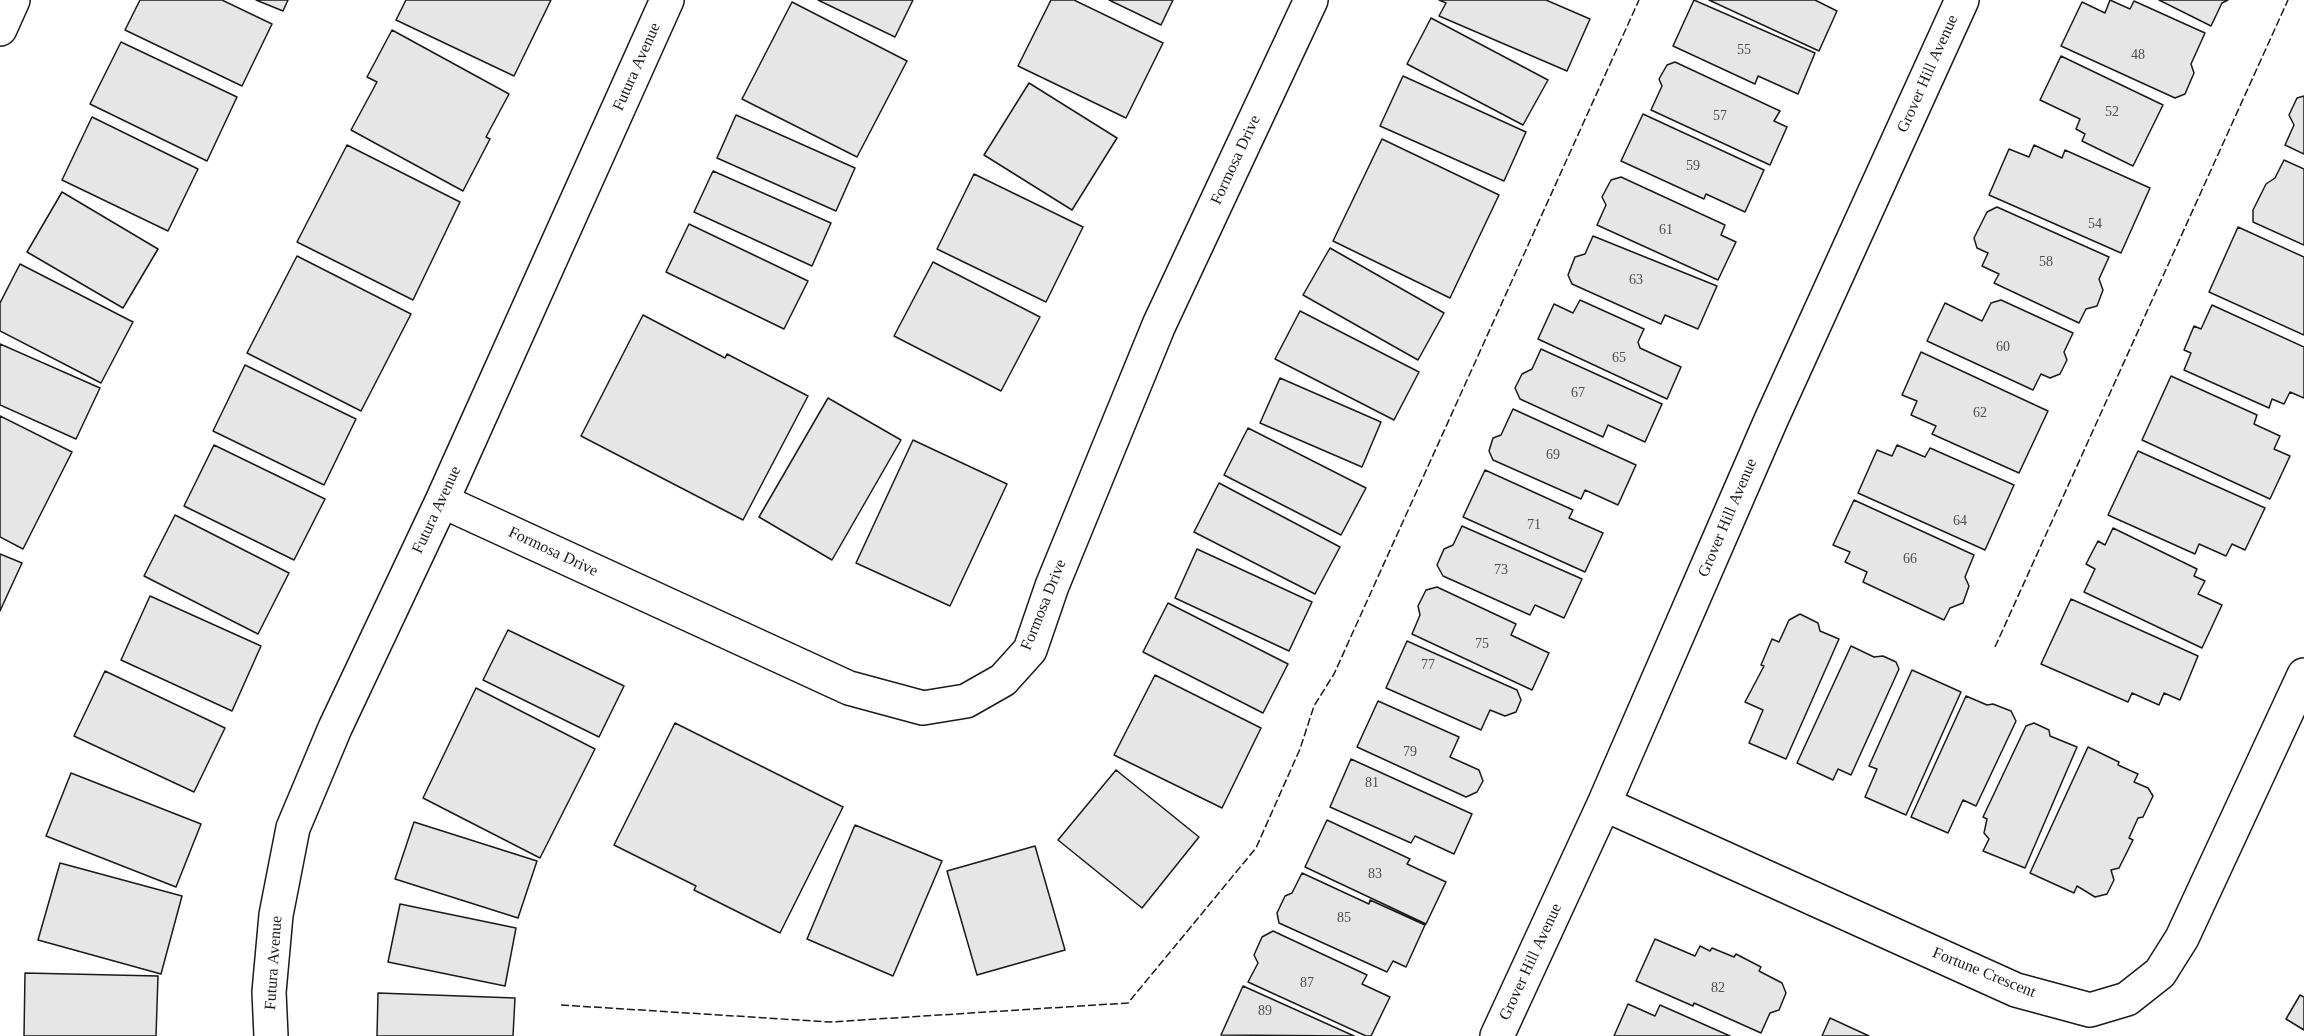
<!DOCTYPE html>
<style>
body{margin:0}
canvas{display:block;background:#fff}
</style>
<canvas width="2304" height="1036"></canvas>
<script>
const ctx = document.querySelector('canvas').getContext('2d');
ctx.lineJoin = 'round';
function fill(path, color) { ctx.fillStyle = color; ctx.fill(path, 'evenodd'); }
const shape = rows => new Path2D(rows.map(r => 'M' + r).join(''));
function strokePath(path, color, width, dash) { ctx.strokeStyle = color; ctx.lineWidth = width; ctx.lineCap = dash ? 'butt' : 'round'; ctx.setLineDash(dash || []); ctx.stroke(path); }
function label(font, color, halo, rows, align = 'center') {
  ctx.font = font + ' Georgia,serif'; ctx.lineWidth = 4.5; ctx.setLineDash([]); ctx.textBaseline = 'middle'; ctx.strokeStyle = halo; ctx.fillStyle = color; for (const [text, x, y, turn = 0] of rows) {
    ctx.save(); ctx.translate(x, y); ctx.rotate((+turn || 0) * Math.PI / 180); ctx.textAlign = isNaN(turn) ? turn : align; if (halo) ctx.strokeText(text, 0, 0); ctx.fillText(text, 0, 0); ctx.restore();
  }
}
const building = shape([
 [140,0,222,0,272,24,242,86,125,30,140,0],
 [256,0,288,0,283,11,256,0],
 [406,0,551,0,514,76,396,20,406,0],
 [818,0,913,0,895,37,818,0],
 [1051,0,1074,0,1163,43,1126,118,1018,66,1051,0],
 [1109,0,1173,0,1161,25,1109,0],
 [1439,0,1546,0,1590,19,1567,71,1439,16,1446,3,1439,0],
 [1694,0,1815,53,1798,94,1758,76,1755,84,1673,46,1694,0],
 [1709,0,1815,0,1837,11,1819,51,1709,0],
 [2110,0,2130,9,2134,1,2205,33,2191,64,2194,73,2185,94,2175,98,2061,46,2082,2,2105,13,2110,0],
 [2159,0,2228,0,2222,3,2211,26,2159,0],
 [792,2,907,61,857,157,742,99,792,2],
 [1431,18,1548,80,1523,125,1407,64,1431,18],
 [392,30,509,94,486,137,490,139,463,191,351,130,377,82,367,77,392,30],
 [121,42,237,97,207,161,90,104,121,42],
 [2061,56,2163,105,2133,166,2082,141,2085,134,2076,129,2080,119,2040,100,2061,56],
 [1675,62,1780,111,1774,121,1787,127,1770,165,1651,110,1662,86,1659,79,1667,65,1675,62],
 [1403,76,1526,132,1504,181,1380,126,1403,76],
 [1029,83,1117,138,1072,210,984,155,1029,83],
 [2304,96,2304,154,2285,145,2294,125,2289,115,2297,98,2304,96],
 [1643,114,1764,170,1745,212,1706,194,1704,199,1621,161,1643,114],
 [736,115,855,168,836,211,717,158,736,115],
 [92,117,198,169,168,231,62,180,92,117],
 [1382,139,1499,195,1450,298,1333,241,1382,139],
 [347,145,460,202,413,300,297,242,347,145],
 [2034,145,2062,158,2065,150,2150,188,2121,253,1989,195,2009,149,2029,157,2034,145],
 [2284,160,2304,169,2304,245,2253,222,2253,210,2266,184,2275,178,2284,160],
 [713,171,831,223,812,266,694,212,713,171],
 [974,174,1083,227,1046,302,937,249,974,174],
 [1621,177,1725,225,1721,235,1736,242,1718,280,1597,225,1606,205,1602,197,1611,180,1621,177],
 [62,192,158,249,123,308,27,252,62,192],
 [1997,207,2109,257,2099,279,2103,290,2097,306,2086,309,2079,323,1994,283,1999,274,1982,266,1988,253,1977,248,1974,238,1987,212,1997,207],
 [689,224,808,281,784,329,666,272,689,224],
 [2238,227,2304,257,2304,335,2209,292,2238,227],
 [1593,236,1717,286,1698,329,1665,315,1661,324,1572,284,1568,275,1575,257,1585,254,1593,236],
 [1330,248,1444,313,1418,360,1303,295,1330,248],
 [297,256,411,314,361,411,247,353,297,256],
 [933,262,1040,317,1001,391,894,336,933,262],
 [20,264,133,322,101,383,0,331,0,303,20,264],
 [1580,300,1644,329,1638,342,1640,348,1681,367,1667,399,1538,339,1554,304,1573,313,1580,300],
 [2001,300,2073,333,2064,352,2067,360,2060,374,2050,378,2041,374,2033,390,1927,341,1945,303,1982,321,1991,303,2001,300],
 [2212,305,2304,347,2304,398,2290,392,2284,404,2272,399,2269,408,2184,370,2191,353,2184,350,2194,326,2201,329,2212,305],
 [1300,311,1419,372,1394,420,1275,359,1300,311],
 [643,315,725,358,727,354,808,396,743,520,581,436,643,315],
 [0,344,100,388,76,439,0,405,0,344],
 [1541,349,1662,404,1645,442,1608,425,1603,437,1520,399,1515,388,1522,374,1532,369,1541,349],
 [1921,352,2048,411,2019,473,1932,434,1936,426,1911,415,1917,401,1902,395,1921,352],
 [245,365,356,419,324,485,213,431,245,365],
 [2171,376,2257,415,2254,424,2280,436,2274,449,2290,456,2270,499,2142,440,2171,376],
 [1280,378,1381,422,1362,467,1260,423,1280,378],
 [828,398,901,440,832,560,759,517,828,398],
 [1513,409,1636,465,1618,505,1585,490,1581,499,1493,460,1489,451,1493,438,1501,435,1513,409],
 [0,416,72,452,23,549,0,537,0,416],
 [1248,428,1366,488,1341,535,1224,475,1248,428],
 [913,440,1007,484,950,606,856,563,913,440],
 [214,445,325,499,294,560,184,506,214,445],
 [1897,445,1925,457,1930,448,2014,485,1985,550,1858,493,1877,450,1892,456,1897,445],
 [2138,451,2265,508,2245,550,2232,544,2226,556,2199,544,2195,554,2108,515,2138,451],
 [1485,470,1573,510,1569,518,1603,533,1585,572,1463,517,1485,470],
 [1219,483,1340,547,1315,594,1194,532,1219,483],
 [1854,500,1974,555,1965,577,1969,586,1963,603,1950,608,1944,620,1863,582,1867,572,1845,562,1850,552,1833,545,1854,500],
 [175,515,289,573,258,634,144,576,175,515],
 [1462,526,1582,579,1564,618,1535,605,1530,615,1443,576,1437,565,1444,549,1453,545,1462,526],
 [2113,528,2197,569,2194,576,2205,581,2198,594,2222,605,2202,648,2084,592,2095,569,2086,564,2098,541,2105,545,2113,528],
 [1197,549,1312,602,1289,651,1175,598,1197,549],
 [0,554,22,563,0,611,0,554],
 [1437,587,1516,624,1511,635,1549,653,1532,690,1412,634,1420,615,1418,606,1426,590,1437,587],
 [150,596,261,646,232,711,121,660,150,596],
 [2071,599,2198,656,2180,700,2164,693,2159,705,2132,693,2128,702,2041,664,2071,599],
 [1168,603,1288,664,1263,713,1143,652,1168,603],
 [1800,614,1818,623,1820,631,1839,639,1786,759,1749,743,1763,710,1745,702,1764,666,1761,665,1772,639,1779,642,1789,620,1800,614],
 [508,630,624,686,599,737,483,680,508,630],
 [1407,641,1517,690,1521,700,1516,712,1505,716,1490,710,1481,730,1386,688,1407,641],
 [1851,646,1874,657,1883,656,1896,662,1899,669,1851,775,1838,769,1833,780,1797,763,1851,646],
 [1912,670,1961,692,1906,815,1865,797,1877,769,1869,766,1912,670],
 [105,671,225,728,194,792,74,736,105,671],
 [1155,675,1261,728,1222,808,1114,755,1155,675],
 [476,688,595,749,540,858,423,798,476,688],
 [1966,696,1987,705,1993,704,2011,711,2016,721,1976,806,1963,800,1948,833,1911,817,1966,696],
 [1378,701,1459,737,1450,757,1479,770,1483,781,1477,792,1466,797,1357,747,1378,701],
 [675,723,843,807,780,933,694,890,696,886,614,845,675,723],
 [2034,723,2049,730,2050,736,2077,747,2025,868,1983,851,1989,839,1984,833,1987,819,1983,817,2026,726,2034,723],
 [2088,747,2119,762,2118,765,2138,774,2134,782,2148,788,2153,796,2143,817,2138,818,2129,838,2133,840,2119,868,2111,870,2114,880,2107,894,2095,897,2077,886,2074,893,2030,873,2088,747],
 [1351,759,1472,814,1454,854,1415,836,1411,843,1330,807,1351,759],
 [1116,770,1199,837,1142,908,1058,840,1116,770],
 [71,773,201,824,176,887,46,836,71,773],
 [1327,820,1410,859,1407,864,1446,882,1426,924,1305,867,1327,820],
 [414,822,537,861,518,918,395,879,414,822],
 [855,825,942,861,893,976,807,939,855,825],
 [1035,846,1065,950,977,975,947,871,1035,846],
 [60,863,182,896,161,974,38,940,60,863],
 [1302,873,1369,904,1370,900,1425,925,1406,967,1393,961,1387,972,1279,923,1277,913,1285,896,1292,893,1302,873],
 [400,904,516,928,505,986,388,962,400,904],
 [1273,931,1367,975,1362,984,1390,997,1371,1036,1366,1036,1248,982,1258,963,1254,955,1262,937,1273,931],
 [1655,939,1695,956,1700,946,1710,951,1712,948,1734,957,1736,954,1761,967,1759,971,1782,983,1786,993,1779,1010,1770,1013,1761,1033,1694,1003,1693,1006,1636,981,1655,939],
 [25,973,158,976,156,1036,24,1036,25,973],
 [1243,986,1354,1036,1221,1035,1243,986],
 [378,993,515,998,513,1036,377,1036,378,993],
 [2300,995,2304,997,2304,1030,2286,1019,2300,995],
 [1628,1004,1655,1016,1660,1005,1730,1036,1614,1036,1628,1004],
 [1830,1018,1869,1036,1822,1036,1830,1018]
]);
fill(building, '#e6e6e6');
strokePath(building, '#1a1a1a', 1.5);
const minor = shape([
 [0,29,13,0],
 [442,501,849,688,923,708,966,701,1003,680,1030,650,1052,586,1159,325,1311,0],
 [1604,804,2016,990,2090,1010,2127,999,2160,973,2182,938,2304,675],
 [271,1036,269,992,276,915,293,828,335,728,442,501,667,0],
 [1497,1036,1604,804,1771,420,1962,0]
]);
strokePath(minor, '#1a1a1a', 36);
strokePath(minor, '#fff', 33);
strokePath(shape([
 [1995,647,2288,0],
 [561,1005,830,1022,1128,1003,1256,848,1300,749,1314,706,1334,674,1639,0]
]), '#1a1a1a', 1.5, [8, 3]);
label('14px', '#4d4d4d', null, [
 ["55",1744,50],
 ["48",2138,55],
 ["52",2112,112],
 ["57",1720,116],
 ["59",1693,166],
 ["54",2095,224],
 ["61",1666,230],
 ["58",2046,262],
 ["63",1636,280],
 ["60",2003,347],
 ["65",1619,358],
 ["67",1578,393],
 ["62",1980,413],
 ["69",1553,455],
 ["64",1960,521],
 ["71",1534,525],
 ["66",1910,559],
 ["73",1501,570],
 ["75",1482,644],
 ["77",1428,665],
 ["79",1410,752],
 ["81",1372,783],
 ["83",1375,874],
 ["85",1344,918],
 ["87",1307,983],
 ["82",1718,988],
 ["89",1265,1011]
]);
label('16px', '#1a1a1a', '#fff', [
 ["Futura Avenue",637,67,-66],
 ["Grover Hill Avenue",1928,74,-66],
 ["Formosa Drive",1236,160,-65],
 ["Futura Avenue",437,510,-65],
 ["Grover Hill Avenue",1728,518,-67],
 ["Formosa Drive",553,552,25],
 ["Formosa Drive",1044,605,-68],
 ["Grover Hill Avenue",1531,962,-65],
 ["Futura Avenue",274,963,-86],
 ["Fortune Crescent",1984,973,22]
]);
</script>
